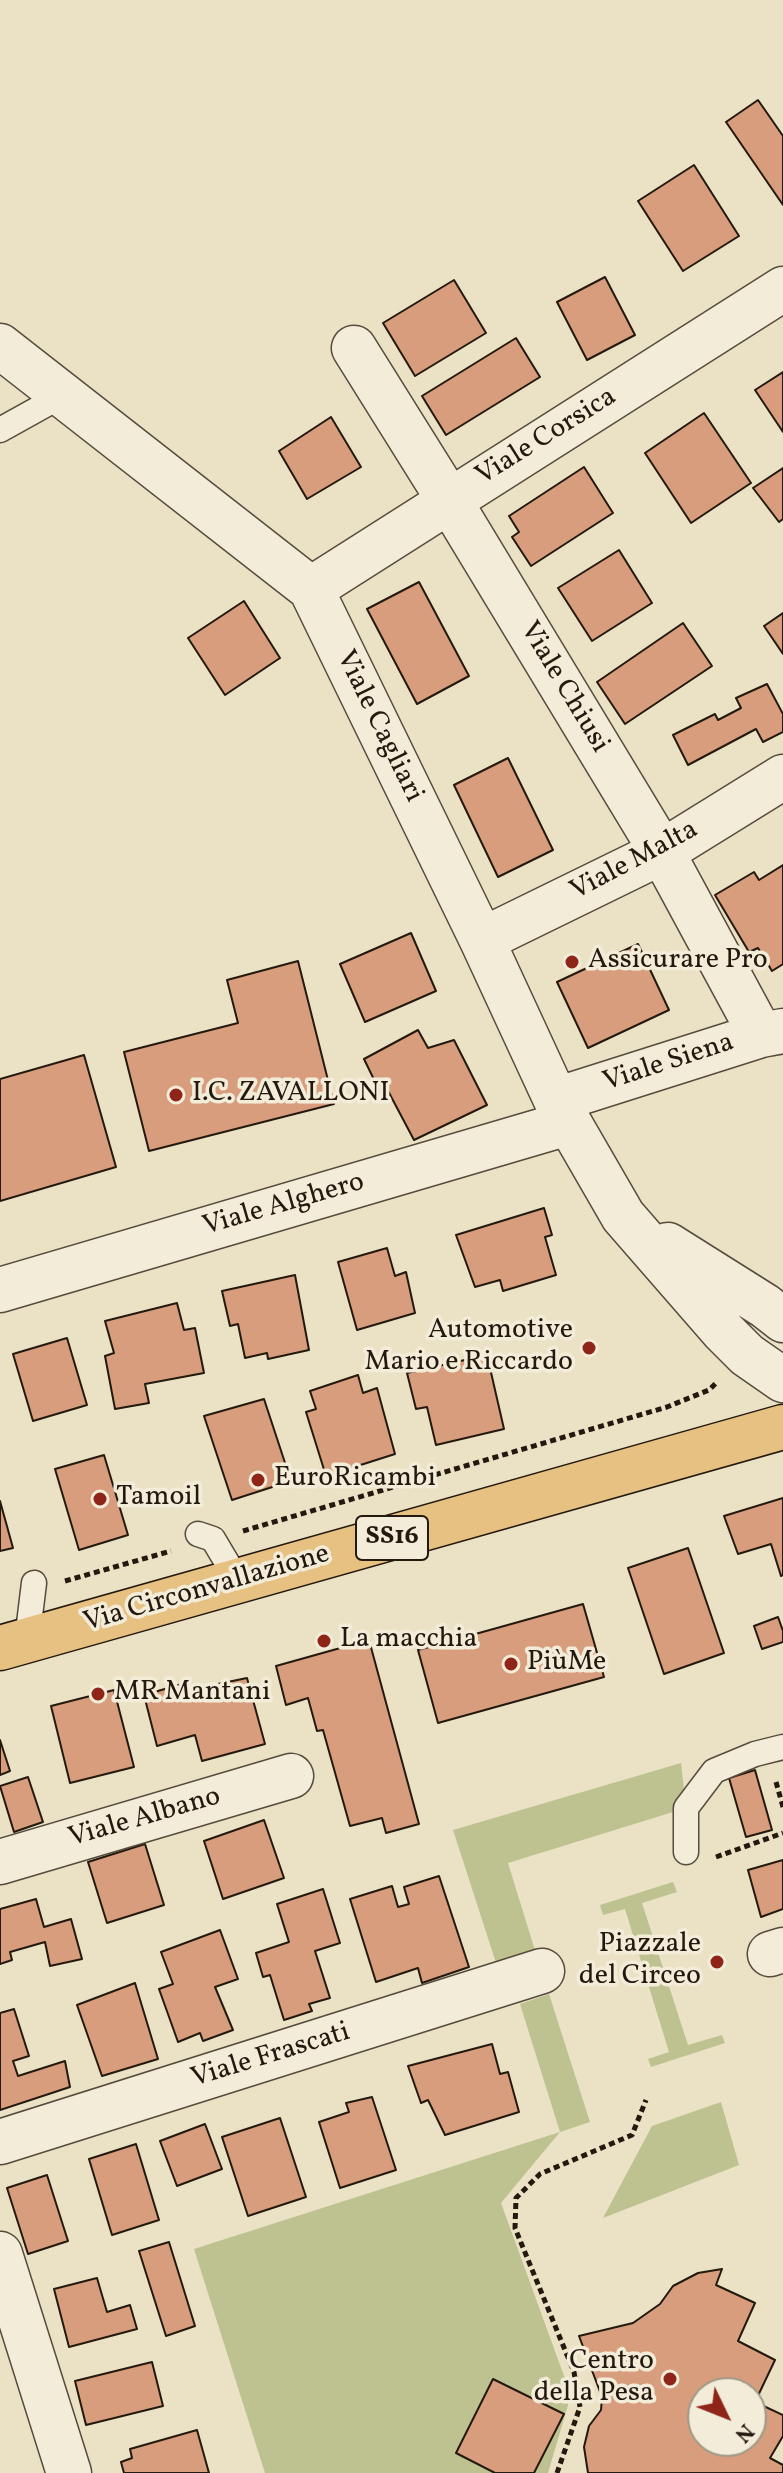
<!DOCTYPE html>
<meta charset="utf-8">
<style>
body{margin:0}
#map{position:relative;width:783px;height:2473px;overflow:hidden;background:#ebe2c5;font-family:Vollkorn,serif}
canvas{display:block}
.north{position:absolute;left:687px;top:2377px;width:80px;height:80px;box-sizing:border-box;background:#f2ecd9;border:2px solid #a09888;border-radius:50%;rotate:133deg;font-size:22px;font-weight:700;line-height:32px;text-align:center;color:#24190f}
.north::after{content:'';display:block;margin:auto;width:28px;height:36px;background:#8f2418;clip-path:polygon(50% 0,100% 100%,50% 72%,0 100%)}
</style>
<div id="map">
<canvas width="783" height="2473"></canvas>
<div class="north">N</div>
</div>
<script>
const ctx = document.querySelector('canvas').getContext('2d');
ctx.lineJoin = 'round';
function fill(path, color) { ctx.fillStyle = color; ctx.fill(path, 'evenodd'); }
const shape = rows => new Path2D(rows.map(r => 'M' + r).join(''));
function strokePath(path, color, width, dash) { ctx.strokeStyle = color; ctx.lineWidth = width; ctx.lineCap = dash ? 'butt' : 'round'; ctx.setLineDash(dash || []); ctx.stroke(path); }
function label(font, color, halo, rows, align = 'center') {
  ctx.font = font + ' Vollkorn,serif'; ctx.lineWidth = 7; ctx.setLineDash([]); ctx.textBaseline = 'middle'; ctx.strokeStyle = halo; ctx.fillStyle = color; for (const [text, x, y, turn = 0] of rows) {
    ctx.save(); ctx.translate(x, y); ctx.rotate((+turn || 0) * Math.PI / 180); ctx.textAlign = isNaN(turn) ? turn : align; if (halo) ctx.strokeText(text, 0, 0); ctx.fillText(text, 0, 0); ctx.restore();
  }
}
fill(shape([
 [681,1763,686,1808,508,1863,537,1957,498,1969,453,1830],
 [673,1882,677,1892,642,1903,688,2045,722,2035,725,2043,651,2067,648,2059,669,2052,625,1909,603,1915,600,1905],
 [549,1994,590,2122,560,2132,501,2203,571,2395,548,2473,265,2473,194,2249,560,2132,520,2004],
 [721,2102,739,2165,603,2218,652,2126]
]), '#bdc290');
const building = shape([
 [758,100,783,136,783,205,726,122,758,100],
 [694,165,739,236,683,271,638,201,694,165],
 [605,277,635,335,587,360,557,302,605,277],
 [454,280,486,333,415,376,383,323,454,280],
 [516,338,540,377,446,435,422,396,516,338],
 [783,372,783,432,755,390,783,372],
 [704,413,751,483,691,523,645,453,704,413],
 [331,417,361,467,307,499,279,451,331,417],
 [584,467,613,513,531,566,512,537,519,532,509,516,584,467],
 [783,468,783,519,779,522,753,488,783,468],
 [619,550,652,603,592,641,558,588,619,550],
 [419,582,469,676,417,704,367,609,419,582],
 [244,601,280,658,225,695,188,638,244,601],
 [783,613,783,654,764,626,783,613],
 [683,623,712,666,625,724,597,682,683,623],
 [767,684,783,714,783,732,763,742,756,729,688,765,673,735,715,714,718,720,741,708,736,698,767,684],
 [508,758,553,850,498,877,454,785,508,758],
 [783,865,783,964,772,971,758,948,749,952,715,895,754,872,759,880,783,865],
 [411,933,436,991,365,1022,340,964,411,933],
 [638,944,669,1010,588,1048,557,982,638,944],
 [298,961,334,1104,149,1151,124,1052,238,1023,227,980,298,961],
 [418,1030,428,1048,454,1040,487,1105,414,1140,387,1089,380,1092,364,1059,418,1030],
 [84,1055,116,1167,0,1201,0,1079,84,1055],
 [544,1208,552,1235,545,1237,556,1275,503,1291,500,1280,475,1287,456,1235,544,1208],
 [387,1248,395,1276,406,1272,415,1313,357,1330,338,1262,387,1248],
 [295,1275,309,1350,268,1359,267,1353,245,1358,238,1324,230,1326,222,1291,295,1275],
 [177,1303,184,1330,195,1328,204,1373,145,1384,149,1403,115,1409,105,1356,114,1353,105,1321,177,1303],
 [67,1338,87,1405,33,1421,13,1354,67,1338],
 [487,1355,504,1429,436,1445,427,1407,416,1409,407,1373,487,1355],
 [358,1375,363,1393,377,1388,395,1454,326,1476,306,1412,316,1409,310,1391,358,1375],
 [264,1399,291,1481,232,1500,204,1416,264,1399],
 [104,1455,128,1535,79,1550,55,1469,104,1455],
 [783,1498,783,1575,781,1576,771,1544,738,1554,724,1516,783,1498],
 [0,1501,13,1548,0,1551,0,1501],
 [688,1548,724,1653,664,1674,628,1568,688,1548],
 [583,1604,604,1677,438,1723,418,1650,583,1604],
 [778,1617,783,1631,783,1642,762,1649,754,1626,778,1617],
 [369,1640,419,1824,386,1833,382,1818,350,1826,323,1730,317,1731,308,1698,286,1705,276,1666,369,1640],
 [247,1678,265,1744,202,1761,195,1735,157,1746,144,1695,182,1684,187,1700,215,1693,213,1685,247,1678],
 [114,1690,134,1767,70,1783,51,1706,114,1690],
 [0,1740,10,1771,0,1775,0,1740],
 [755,1770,772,1830,746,1837,729,1778,755,1770],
 [28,1777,43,1822,14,1832,0,1786,28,1777],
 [264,1820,284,1878,223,1899,204,1841,264,1820],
 [145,1844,164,1905,107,1923,88,1862,145,1844],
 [783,1860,783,1909,761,1917,748,1870,783,1860],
 [439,1876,469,1967,422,1983,418,1968,376,1982,350,1899,392,1886,398,1907,409,1904,404,1887,439,1876],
 [323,1889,340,1943,315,1951,330,1998,309,2004,312,2011,284,2020,270,1975,263,1977,256,1953,289,1942,277,1904,323,1889],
 [36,1899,44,1927,71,1919,82,1959,50,1966,45,1942,10,1952,12,1960,0,1964,0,1909,36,1899],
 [220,1930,238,1979,215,1987,233,2030,203,2041,200,2033,178,2042,159,1989,173,1984,161,1952,220,1930],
 [135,1983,158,2059,102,2076,77,2005,135,1983],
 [14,2009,29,2056,13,2061,18,2076,65,2061,70,2087,0,2110,0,2013,14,2009],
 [492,2044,500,2074,508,2072,519,2112,445,2135,428,2100,421,2103,408,2066,492,2044],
 [372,2097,396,2170,340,2188,319,2122,349,2112,346,2103,372,2097],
 [280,2118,306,2197,248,2216,222,2137,280,2118],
 [205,2124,222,2169,177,2186,160,2141,205,2124],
 [136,2144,159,2220,112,2235,89,2159,136,2144],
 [47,2175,68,2241,28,2254,7,2188,47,2175],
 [169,2242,195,2326,166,2336,139,2251,169,2242],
 [722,2269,716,2285,755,2303,738,2341,775,2360,755,2402,783,2415,783,2436,770,2458,783,2465,783,2473,588,2473,584,2447,589,2426,601,2410,602,2397,579,2336,633,2323,660,2304,673,2286,698,2273,722,2269],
 [703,2393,751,2393,751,2441,703,2441,703,2393],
 [97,2278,107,2312,130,2305,137,2329,69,2347,54,2289,97,2278],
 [152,2362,163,2406,86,2425,75,2381,152,2362],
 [493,2379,564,2414,534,2473,495,2473,456,2453,493,2379],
 [197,2430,209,2473,124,2473,121,2462,132,2458,130,2449,197,2430]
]);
fill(building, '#d79d7c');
strokePath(building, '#24190f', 2);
const lane = shape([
 [0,430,63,395],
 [198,1534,213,1539,238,1581],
 [27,1640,34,1583],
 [686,1852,686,1808,714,1771,755,1754,783,1747]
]);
const street = shape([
 [0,346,311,589,482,940,556,1100,623,1216,724,1332,747,1355,783,1380],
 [354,348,449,500,662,852,761,1035],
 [311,589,783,289],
 [482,940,662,852,783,777],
 [556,1100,761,1035,783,1031],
 [668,1245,765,1306,783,1320],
 [0,1290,568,1123],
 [0,1862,291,1776],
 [770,1954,783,1950],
 [0,2142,542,1971],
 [0,2254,69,2473]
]);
const primary = shape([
 [0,1648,783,1427]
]);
strokePath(lane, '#564b3c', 27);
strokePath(street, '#564b3c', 47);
strokePath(primary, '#24190f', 47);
strokePath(shape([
 [243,1531,667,1407,709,1390,717,1382],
 [65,1581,171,1551],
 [776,1782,783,1807],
 [716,1857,783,1833],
 [557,2473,580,2407,574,2372,515,2228,516,2198,540,2174,632,2135,646,2100]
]), '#24190f', 5, [6, 4]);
strokePath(lane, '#f2ecd9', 24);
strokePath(street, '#f2ecd9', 44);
strokePath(primary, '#e6c182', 44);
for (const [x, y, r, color] of [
 [572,962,8,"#8f2418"],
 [176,1095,8,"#8f2418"],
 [589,1348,8,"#8f2418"],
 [258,1480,8,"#8f2418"],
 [100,1499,8,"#8f2418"],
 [324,1641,8,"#8f2418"],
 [511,1664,8,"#8f2418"],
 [98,1694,8,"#8f2418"],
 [717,1962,8,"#8f2418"],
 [670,2379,8,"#8f2418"]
]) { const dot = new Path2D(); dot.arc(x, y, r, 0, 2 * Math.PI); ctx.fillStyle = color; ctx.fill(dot); strokePath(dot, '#f2ecd9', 3); }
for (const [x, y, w] of [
 [392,1538,72]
]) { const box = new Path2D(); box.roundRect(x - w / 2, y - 22, w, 44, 6); ctx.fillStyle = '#f2ecd9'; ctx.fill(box); strokePath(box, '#24190f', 2); }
label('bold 26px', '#24190f', null, [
 ["SS16",392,1538]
]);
label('28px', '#24190f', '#f2ecd9', [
 ["Viale Corsica",547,438,-32],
 ["Viale Chiusi",563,688,59],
 ["Viale Cagliari",378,727,64],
 ["Viale Malta",635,862,-28],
 ["Viale Siena",669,1064,-18],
 ["Viale Alghero",284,1206,-16],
 ["Via Circonvallazione",207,1590,-16],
 ["Viale Albano",145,1819,-16],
 ["Viale Frascati",271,2057,-17]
]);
label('28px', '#24190f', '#f2ecd9', [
 ["Assicurare Pro",588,962],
 ["I.C. ZAVALLONI",192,1095],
 ["Automotive",573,1332,"right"],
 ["Mario e Riccardo",573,1364,"right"],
 ["EuroRicambi",274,1480],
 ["Tamoil",116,1499],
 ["La macchia",340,1641],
 ["PiùMe",527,1664],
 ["MR Mantani",114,1694],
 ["Piazzale",701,1946,"right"],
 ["del Circeo",701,1978,"right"],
 ["Centro",654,2363,"right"],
 ["della Pesa",654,2395,"right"]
], 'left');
</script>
